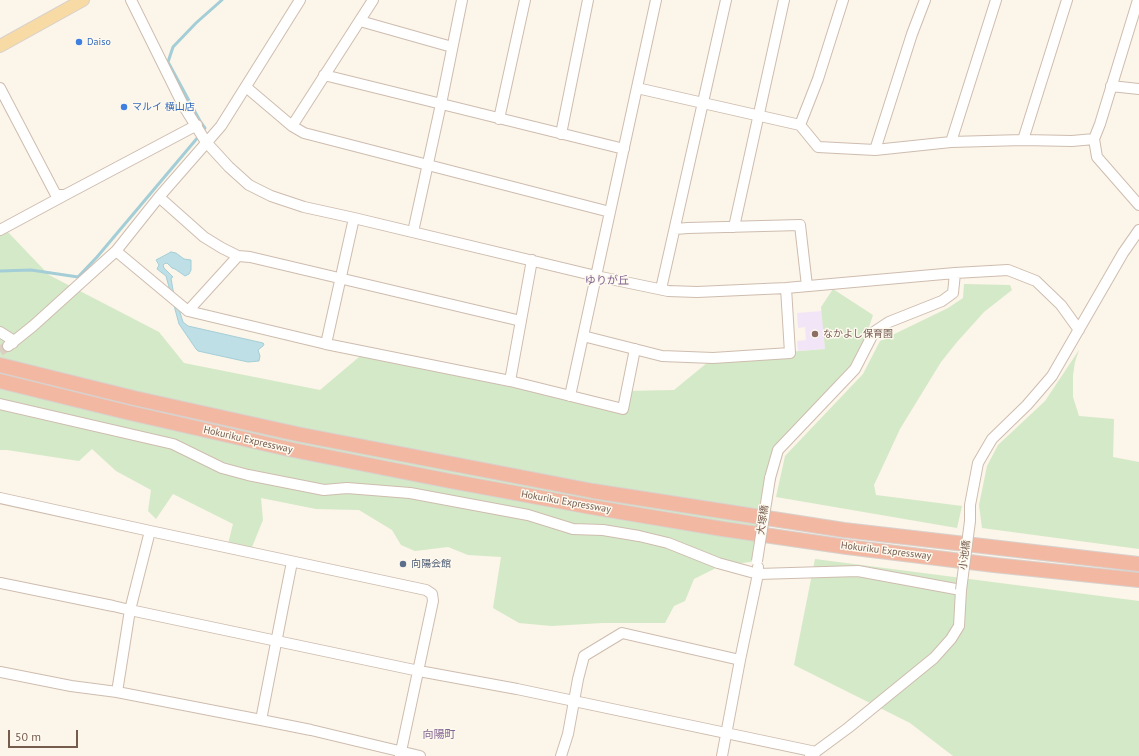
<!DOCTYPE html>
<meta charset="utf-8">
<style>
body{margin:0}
#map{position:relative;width:1139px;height:756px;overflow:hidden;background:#fcf5e9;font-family:"PT Sans",sans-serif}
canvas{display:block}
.scale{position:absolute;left:8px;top:730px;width:70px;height:18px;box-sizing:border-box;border:2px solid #755c4d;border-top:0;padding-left:5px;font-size:12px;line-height:14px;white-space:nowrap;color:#755c4d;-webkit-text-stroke:3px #fef9ef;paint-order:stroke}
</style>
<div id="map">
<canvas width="1139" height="756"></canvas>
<div class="scale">50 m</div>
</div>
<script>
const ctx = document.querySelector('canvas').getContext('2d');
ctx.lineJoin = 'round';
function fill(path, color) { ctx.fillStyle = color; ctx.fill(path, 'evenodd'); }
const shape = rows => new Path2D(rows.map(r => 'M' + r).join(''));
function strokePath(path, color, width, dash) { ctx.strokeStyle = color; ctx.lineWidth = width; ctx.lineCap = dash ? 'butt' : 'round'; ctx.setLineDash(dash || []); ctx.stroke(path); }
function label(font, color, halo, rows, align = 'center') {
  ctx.font = font + ' "PT Sans","Noto Sans JP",sans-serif'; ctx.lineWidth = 3; ctx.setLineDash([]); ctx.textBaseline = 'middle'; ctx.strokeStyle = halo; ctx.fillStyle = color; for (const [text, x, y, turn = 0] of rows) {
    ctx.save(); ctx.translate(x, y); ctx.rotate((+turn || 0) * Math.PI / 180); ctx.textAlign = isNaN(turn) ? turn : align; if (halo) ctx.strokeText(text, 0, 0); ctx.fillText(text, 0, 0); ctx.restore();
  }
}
fill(shape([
 [822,311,825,349,798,351,797,341,806,340,805,327,798,328,797,313]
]), '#f2e5f8');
fill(shape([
 [4,228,49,275,159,332,184,363,320,390,365,352,623,409,626,391,674,390,713,358,825,349,821,307,833,289,873,315,855,369,778,450,757,561,720,566,694,579,685,601,674,606,665,623,602,623,552,626,519,623,493,608,501,557,468,555,448,547,415,551,401,545,392,530,359,510,316,509,261,498,263,520,250,552,227,548,233,524,173,494,156,519,148,511,151,490,116,471,92,449,79,461,7,450,0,450,0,230],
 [964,284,1010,285,1012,290,984,312,957,342,941,362,900,429,874,485,876,495,962,506,957,528,776,497,785,456,863,374,880,341,948,308,963,298],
 [1079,350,1075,362,1073,375,1073,397,1079,416,1114,419,1113,457,1139,462,1139,549,982,528,979,505,987,466,998,445,1045,401],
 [815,559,1139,601,1139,756,953,756,910,723,794,665]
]), '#d4e9c7');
const water = shape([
 [171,252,176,253,184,259,191,260,191,270,189,274,185,276,175,269,172,268,167,263,164,264,163,265,164,268,173,277,171,278,173,290,183,322,188,326,263,343,264,344,263,346,258,350,260,356,259,361,248,362,198,351,196,349,179,324,166,276,157,269,159,265,156,260,171,252]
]);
fill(water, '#bddfe5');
strokePath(water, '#a4ced7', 1);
strokePath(shape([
 [203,131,205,128,200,121,168,62,173,47,196,23,222,0],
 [0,271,31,270,78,277,97,257,199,136]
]), '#a4ced7', 3);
strokePath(shape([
 [0,351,8,346]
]), '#dacfc2', 10, [10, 5]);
const minor = shape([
 [131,0,183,105,206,142,229,167,249,185,271,196,304,207,354,218,596,276,668,291,697,292,786,288,955,273,1008,270,1036,281,1061,305,1079,330],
 [300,0,221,126,159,197,204,237,222,248,238,256,250,257,521,321],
 [1138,0,1100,124,1094,139,1097,157,1139,205],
 [360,21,452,47],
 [324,75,624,149],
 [1111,86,1139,89],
 [246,87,292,126,304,133,610,212],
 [0,88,56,195,65,195,197,125],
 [637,88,800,125,818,147,875,150,951,142,1023,140,1072,141,1094,139],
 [499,119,525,0],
 [800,125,818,79,843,0],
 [292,126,373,0],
 [561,134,588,0],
 [1023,140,1067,0],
 [951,142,996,0],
 [875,150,912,34,925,0],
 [734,227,784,0],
 [675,229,688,228,800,225,807,286],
 [0,230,65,195],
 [413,232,441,104,462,0],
 [116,251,188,311],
 [238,256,188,311,326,344,510,381,623,409,635,349],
 [661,289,726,0],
 [0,332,11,339,13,343],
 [583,336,662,356,713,358,790,353,786,288],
 [326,344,354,218],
 [8,346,33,326,116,251,159,197],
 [510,381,532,260],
 [570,396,656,0],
 [0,404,173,444,222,468,248,475,324,490,347,488,410,493,528,515,573,529,603,530,639,536,668,543,718,563,758,574,858,571,961,590,959,626,951,639,934,658,848,728,810,756],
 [770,478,778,450,855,369,874,332,889,322,942,301,953,293,955,273],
 [0,498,150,531,426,590,432,594,433,601,400,756],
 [970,521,970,505,978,463,992,439,1027,405,1052,376,1123,253,1139,230],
 [0,583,113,606,130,610,419,671,517,689,816,752],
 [0,672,71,686,117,692,261,720,311,730,420,756],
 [117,692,130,610,150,531],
 [261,720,283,607,292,562],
 [561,756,568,734,578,679,584,656,622,633,740,660],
 [722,756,740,660,758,574,758,567]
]);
const major = shape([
 [0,46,83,0]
]);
const highway = shape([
 [0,365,134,398,297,434,593,491,844,530,1139,564],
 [0,381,126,412,293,450,450,481,591,507,723,529,847,547,994,565,1139,580]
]);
strokePath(minor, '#cebdaf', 12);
strokePath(major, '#d8d1cd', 14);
strokePath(highway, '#d8d1cd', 16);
strokePath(minor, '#fff', 10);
strokePath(major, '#f7daa4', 12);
strokePath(highway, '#f3b8a2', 14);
const minorBridge = shape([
 [757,561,770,478],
 [961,590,970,521]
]);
strokePath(minorBridge, '#cebdaf', 12, []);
strokePath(minorBridge, '#fff', 10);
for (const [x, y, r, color] of [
 [79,42,4,"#3f7fe0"],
 [124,107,4,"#3f7fe0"],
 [815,334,4,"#8d6e63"],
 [403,564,4,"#5c6f8a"]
]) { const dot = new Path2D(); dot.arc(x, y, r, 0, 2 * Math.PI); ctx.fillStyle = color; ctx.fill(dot); strokePath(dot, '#fef9ef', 1.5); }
label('10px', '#366cbe', '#fef9ef', [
 ["Daiso",87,42],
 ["マルイ 横山店",132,107]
], 'left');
label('10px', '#785e54', '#fef9ef', [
 ["なかよし保育園",823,334]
], 'left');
label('10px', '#755c4d', '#fef9ef', [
 ["Hokuriku Expressway",248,440,13],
 ["Hokuriku Expressway",566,502,10],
 ["大塚橋",763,520,-82],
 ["Hokuriku Expressway",886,551,7],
 ["小池橋",965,555,-83]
]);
label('10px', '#4e5e75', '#fef9ef', [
 ["向陽会館",411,564]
], 'left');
label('11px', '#836591', '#fef9ef', [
 ["ゆりが丘",607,281],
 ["向陽町",439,735]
]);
</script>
